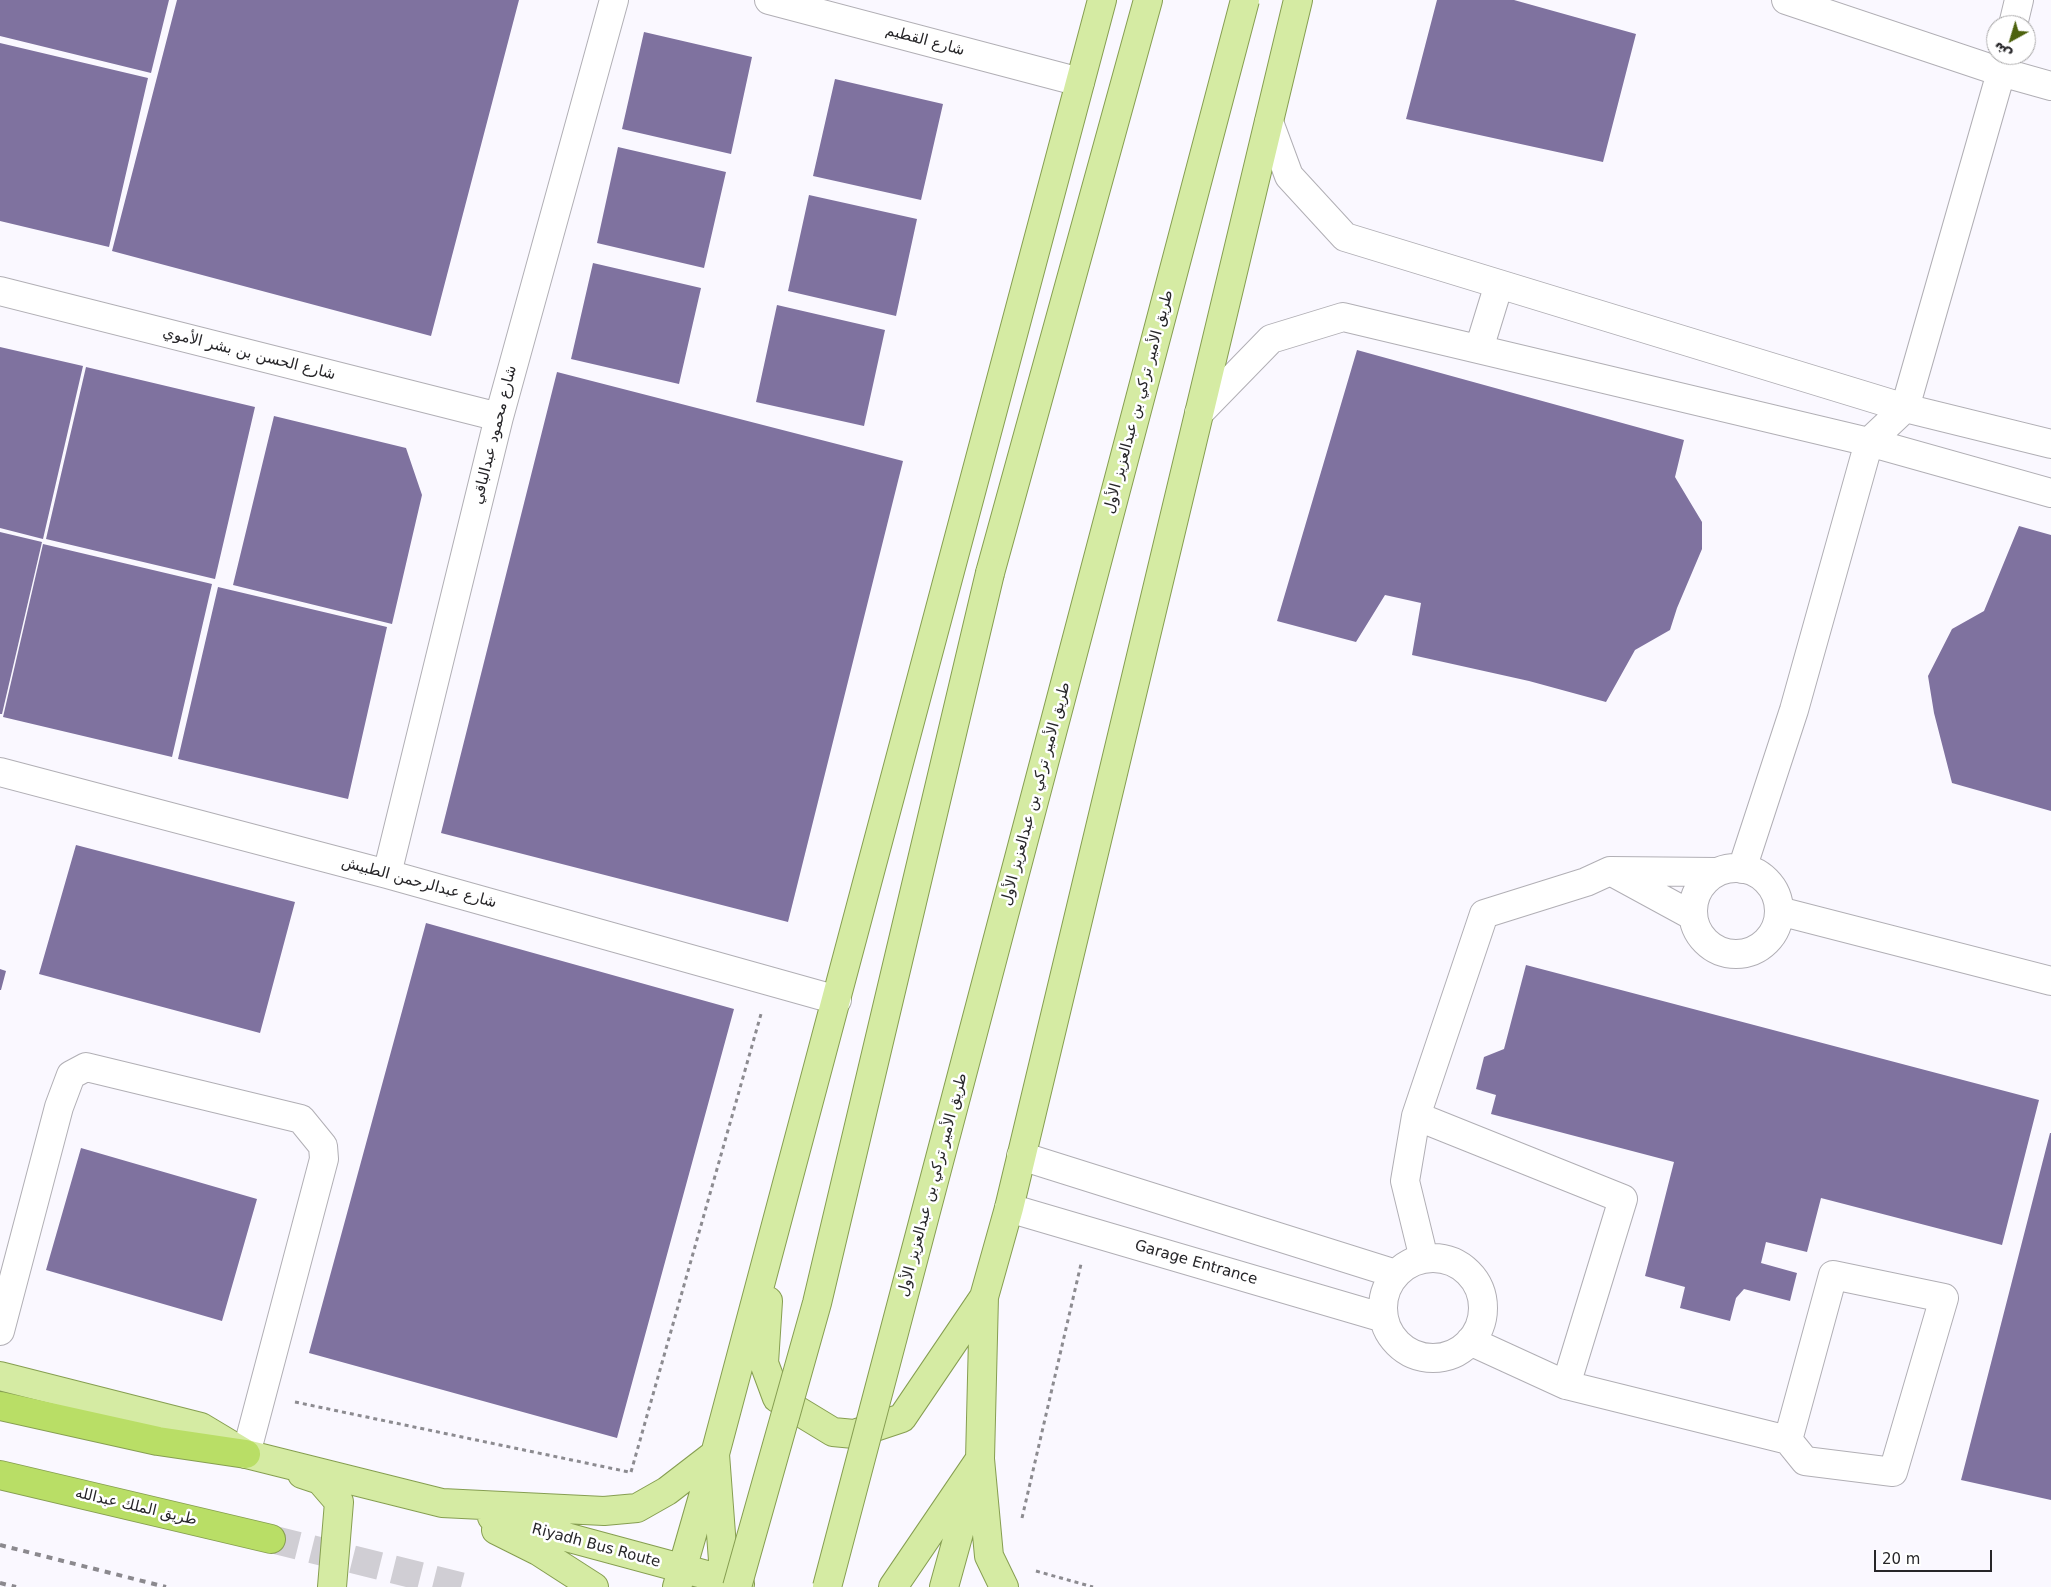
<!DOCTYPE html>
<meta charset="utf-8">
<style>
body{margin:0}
#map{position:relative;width:2051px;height:1587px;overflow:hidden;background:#faf8ff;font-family:"DejaVu Sans",Vazirmatn,sans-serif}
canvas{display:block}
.north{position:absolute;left:1986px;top:15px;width:50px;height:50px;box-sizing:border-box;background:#fff;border:1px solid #a9a8a9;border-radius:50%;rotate:219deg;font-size:14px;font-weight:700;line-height:20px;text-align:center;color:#272629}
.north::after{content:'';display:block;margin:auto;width:18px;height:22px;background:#4d620e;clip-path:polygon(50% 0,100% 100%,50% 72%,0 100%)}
.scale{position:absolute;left:1874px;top:1550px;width:118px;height:22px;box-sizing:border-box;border:2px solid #272629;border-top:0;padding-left:6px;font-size:15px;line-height:18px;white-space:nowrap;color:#272629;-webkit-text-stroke:4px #fff;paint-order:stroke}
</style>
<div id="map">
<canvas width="2051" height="1587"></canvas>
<div class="north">ش</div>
<div class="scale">20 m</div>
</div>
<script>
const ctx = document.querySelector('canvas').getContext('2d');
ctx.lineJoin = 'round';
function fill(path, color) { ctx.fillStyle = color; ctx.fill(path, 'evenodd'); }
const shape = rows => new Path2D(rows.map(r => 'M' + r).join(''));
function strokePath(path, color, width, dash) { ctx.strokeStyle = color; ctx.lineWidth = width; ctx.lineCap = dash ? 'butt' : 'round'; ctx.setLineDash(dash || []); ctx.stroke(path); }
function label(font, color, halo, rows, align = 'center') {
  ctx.font = font + ' "DejaVu Sans",Vazirmatn,sans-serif'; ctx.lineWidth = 5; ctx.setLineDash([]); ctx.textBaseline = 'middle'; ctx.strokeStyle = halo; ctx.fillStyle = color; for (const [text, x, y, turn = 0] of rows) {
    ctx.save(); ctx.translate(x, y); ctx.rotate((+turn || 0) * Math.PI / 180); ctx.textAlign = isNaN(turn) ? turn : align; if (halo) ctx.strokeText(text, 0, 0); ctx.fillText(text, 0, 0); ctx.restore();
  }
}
fill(shape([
 [0,0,169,0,151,73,0,36],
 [177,0,519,0,431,336,112,251],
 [1437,0,1514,0,1636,34,1603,162,1406,119],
 [644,32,752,57,731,154,622,129],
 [0,43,148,78,109,247,0,221],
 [835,79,943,104,921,200,813,176],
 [618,147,726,172,704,268,597,243],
 [809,195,917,219,896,316,788,291],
 [593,263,701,288,679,384,571,359],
 [777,305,885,330,864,426,756,402],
 [0,347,83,366,43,539,0,528],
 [1357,350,1684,440,1675,477,1702,522,1702,549,1677,608,1670,630,1635,650,1606,702,1529,681,1412,655,1421,603,1385,595,1356,642,1277,621],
 [86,367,255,407,215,579,46,539],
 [557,372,903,461,788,922,441,833],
 [274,416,406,448,422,495,392,624,233,585],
 [2019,526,2051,535,2051,811,1952,783,1934,713,1928,676,1952,629,1984,611],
 [0,532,42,542,2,714,0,714],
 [43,544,212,584,172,757,3,717],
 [218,587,387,627,348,799,178,759],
 [76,845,295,902,260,1033,39,974],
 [426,923,734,1009,617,1438,309,1353],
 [1526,965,2039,1100,2002,1245,1821,1198,1807,1252,1766,1242,1761,1263,1797,1273,1790,1301,1744,1289,1736,1298,1730,1321,1680,1308,1685,1287,1645,1276,1674,1162,1491,1114,1496,1095,1476,1089,1484,1057,1504,1049],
 [0,969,6,971,1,990,0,990],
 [2050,1133,2051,1133,2051,1500,1961,1480],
 [81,1148,257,1199,222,1321,46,1270]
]), '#7f729f');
strokePath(shape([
 [271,1539,464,1587]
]), '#d0ced4', 28, [28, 14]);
const minor = shape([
 [769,0,1080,82],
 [1786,0,2001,72,2051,86],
 [2013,25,2019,0],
 [1269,122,1289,176,1345,237,1905,408,2051,444],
 [0,291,499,417],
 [1479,349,1499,284],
 [1199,413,1271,339,1343,317,1869,442,2051,493],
 [0,772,387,874,837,1000],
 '1693 911a43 43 0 1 1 86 0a43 43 0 1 1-86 0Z',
 [1742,869,1794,710,1869,442,1905,408,2006,55],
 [1614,873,1693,916],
 [387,874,499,417,614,0],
 [1779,911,2051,981],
 [1416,1116,1623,1199,1566,1385],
 [1021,1156,1396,1274],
 [1009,1208,1384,1318],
 '1383 1308a50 50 0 1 1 100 0a50 50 0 1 1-100 0Z',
 [1424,1259,1405,1181,1416,1116,1484,914,1586,882,1610,871,1717,872],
 [0,1331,59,1107,71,1075,86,1067,301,1119,323,1146,324,1159,246,1454],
 [1470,1341,1566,1385,1788,1440,1805,1461,1893,1472,1944,1298,1833,1275,1788,1440]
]);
const major = shape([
 [990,573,1148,0],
 [768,1301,764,1363,777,1398,833,1432,854,1434,902,1418,984,1297],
 [0,1376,201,1427,246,1454,442,1503,604,1511,637,1508,667,1491,715,1454],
 [302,1474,320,1480,339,1502,332,1587],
 [492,1517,740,1584],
 [496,1530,538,1551,594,1587],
 [677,1587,710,1472],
 [725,1587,715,1454,1102,0],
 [893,1587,980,1459],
 [944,1587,973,1482],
 [1004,1587,989,1556,980,1459,984,1297,1009,1208,1298,0]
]);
const highway = shape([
 [0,1406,158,1441,246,1454],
 [0,1475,271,1539]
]);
strokePath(minor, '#b1afb5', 30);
strokePath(major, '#869e51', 30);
strokePath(highway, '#869e51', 30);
strokePath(shape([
 [295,1402,629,1472],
 [631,1472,761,1014],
 [1022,1518,1081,1264],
 [1036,1571,1093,1587]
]), '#8c8b90', 3, [4, 4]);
strokePath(minor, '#fff', 28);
strokePath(major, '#d5eba3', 28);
strokePath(highway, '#b9de66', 28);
strokePath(shape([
 [0,1545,166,1587],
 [0,1583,16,1587]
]), '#8b898e', 4, [6, 6]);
const majorBridge = shape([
 [737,1587,817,1303,990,573],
 [827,1587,1245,0]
]);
strokePath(majorBridge, '#869e51', 30, []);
strokePath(majorBridge, '#d5eba3', 28);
label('15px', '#272629', '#fff', [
 ["شارع القطيم",925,41,15],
 ["شارع الحسن بن بشر الأموي",249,354,14],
 ["طريق الأمير تركي بن عبدالعزيز الأول",1139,402,-75],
 ["شارع محمود عبدالباقي",495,435,-76],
 ["طريق الأمير تركي بن عبدالعزيز الأول",1036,794,-75],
 ["شارع عبدالرحمن الطبيش",419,883,15],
 ["طريق الأمير تركي بن عبدالعزيز الأول",933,1185,-75],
 ["Garage Entrance",1196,1263,16],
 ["طريق الملك عبدالله",136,1507,13],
 ["Riyadh Bus Route",596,1546,15]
]);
</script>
